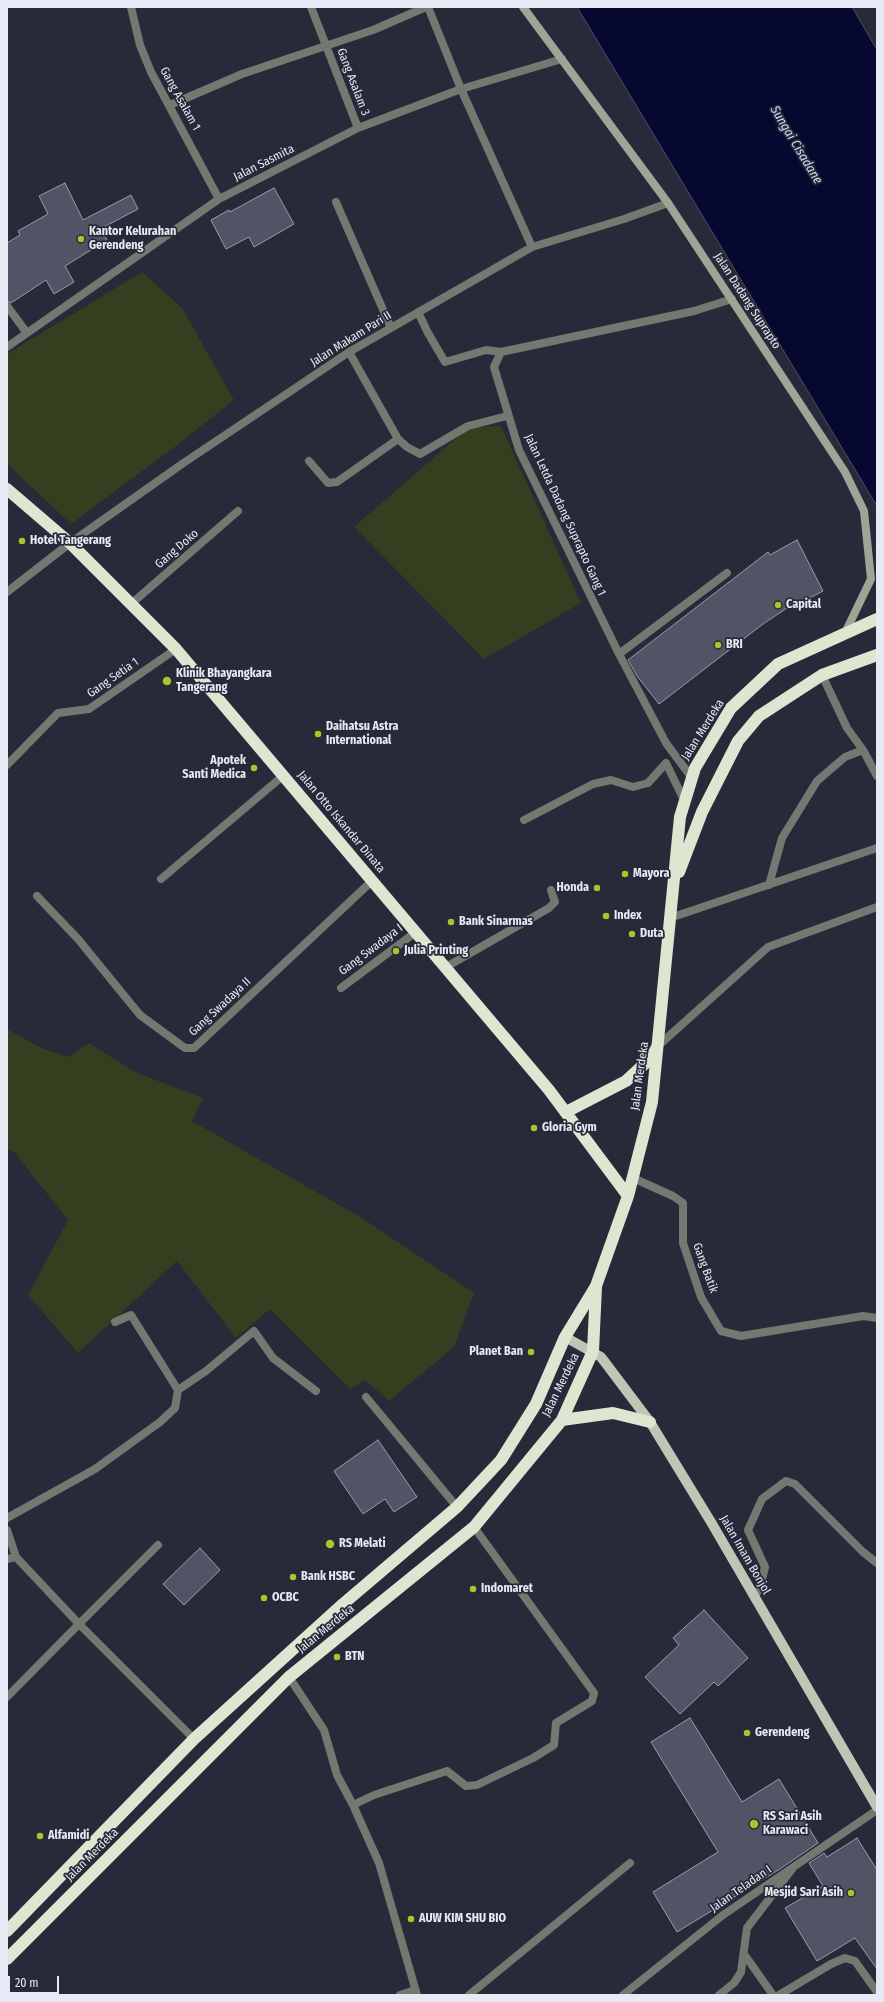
<!DOCTYPE html>
<style>
body{margin:0}
#map{position:relative;width:884px;height:2002px;overflow:hidden;background:#262a39;font-family:"Fira Sans Condensed",sans-serif}
canvas{display:block}
.frame{position:absolute;inset:0;border:8px solid #e7eaf4;pointer-events:none}
.scale{position:absolute;left:8px;top:1976px;width:51px;height:18px;box-sizing:border-box;border:2px solid #e7eaf4;border-top:0;padding-left:5px;font-size:12px;line-height:14px;white-space:nowrap;color:#e7eaf4;-webkit-text-stroke:3px #262a39;paint-order:stroke}
</style>
<div id="map">
<canvas width="884" height="2002"></canvas>
<div class="frame"></div>
<div class="scale">20 m</div>
</div>
<script>
const ctx = document.querySelector('canvas').getContext('2d');
ctx.lineJoin = 'round';
function fill(path, color) { ctx.fillStyle = color; ctx.fill(path, 'evenodd'); }
const shape = rows => new Path2D(rows.map(r => 'M' + r).join(''));
function strokePath(path, color, width, dash) { ctx.strokeStyle = color; ctx.lineWidth = width; ctx.lineCap = dash ? 'butt' : 'round'; ctx.setLineDash(dash || []); ctx.stroke(path); }
function label(font, color, halo, rows, align = 'center') {
  ctx.font = font + ' "Fira Sans Condensed",sans-serif'; ctx.lineWidth = 3.5; ctx.setLineDash([]); ctx.textBaseline = 'middle'; ctx.strokeStyle = halo; ctx.fillStyle = color; for (const [text, x, y, turn = 0] of rows) {
    ctx.save(); ctx.translate(x, y); ctx.rotate((+turn || 0) * Math.PI / 180); ctx.textAlign = isNaN(turn) ? turn : align; if (halo) ctx.strokeText(text, 0, 0); ctx.fillText(text, 0, 0); ctx.restore();
  }
}
fill(shape([
 [142,272,182,308,234,400,180,443,71,524,7,464,7,354],
 [501,426,581,603,484,659,354,527,469,427],
 [7,1029,41,1048,69,1057,89,1043,135,1072,203,1098,192,1121,362,1218,474,1293,454,1347,389,1401,365,1380,350,1389,270,1309,236,1338,177,1261,78,1353,28,1295,68,1220,15,1153,7,1149]
]), '#353f1f');
const water = shape([
 [577,7,852,7,877,50,877,506,577,7]
]);
fill(water, '#07082f');
strokePath(water, '#4a4c6a', 1);
const building = shape([
 [65,183,83,220,131,195,138,209,100,229,107,240,65,266,74,282,54,294,46,280,11,303,7,301,7,243,20,235,18,231,48,214,39,196,65,183],
 [274,188,294,224,254,247,249,237,226,249,211,220,229,210,230,212,274,188],
 [797,540,823,591,798,604,796,602,763,624,659,704,637,676,628,660,768,552,770,555,797,540],
 [378,1440,417,1497,394,1512,385,1499,363,1514,334,1471,378,1440],
 [200,1548,220,1570,184,1605,163,1584,200,1548],
 [704,1610,748,1658,718,1686,714,1682,680,1714,645,1677,679,1645,673,1638,704,1610],
 [690,1718,742,1802,779,1779,818,1843,780,1869,677,1932,653,1892,718,1852,651,1742,690,1718],
 [857,1838,877,1870,877,1969,855,1938,817,1961,785,1908,823,1886,809,1863,824,1853,827,1857,857,1838]
]);
fill(building, '#505465');
strokePath(building, '#979caf', 1);
strokePath(shape([
 [822,675,847,728,863,750],
 [769,885,782,838,817,781,845,757,863,750,877,776],
 [670,918,877,848],
 [446,967,549,908,555,902,551,890],
 [744,1954,773,1995],
 [719,1995,734,1983,741,1972,747,1928,792,1869]
]), '#757870', 8);
strokePath(shape([
 [131,7,140,45,151,72,219,199],
 [311,7,358,128],
 [428,7,461,89,532,247],
 [170,105,242,74,373,30,426,7],
 [336,202,391,328],
 [7,306,27,333],
 [418,312,428,333,445,362,486,350,501,352],
 [7,347,219,199,358,128,461,89,562,59],
 [349,352,398,439,407,447,420,454,468,426,507,416],
 [309,461,328,483,337,482,398,439],
 [7,592,70,543,182,464,349,352,532,247,624,219,668,203],
 [131,604,238,511],
 [619,654,727,573],
 [7,765,58,713,89,709,176,649],
 [692,778,666,743,619,654,519,450,494,367,501,352,694,311,732,299],
 [524,820,593,784,611,780,633,787,648,783,666,763,685,802],
 [161,879,284,775],
 [37,896,78,939,140,1015,185,1048,194,1048,373,880],
 [341,988,416,932],
 [658,1046,768,947,877,907],
 [633,1178,673,1196,683,1203,683,1243,701,1297,721,1331,741,1336,863,1316,877,1318],
 [178,1390,206,1371,254,1331,273,1358,316,1391],
 [366,1397,457,1507],
 [7,1518,95,1469,160,1422,175,1408,178,1390,131,1315,115,1322],
 [7,1530,16,1557,79,1624,7,1697],
 [158,1545,79,1624,194,1739],
 [7,1559,16,1557],
 [754,1597,760,1588,765,1567,748,1530,762,1499,786,1481,795,1484,863,1552,877,1563],
 [289,1677,324,1730,337,1775,353,1805,379,1863,417,1995],
 [353,1805,374,1795,447,1771,466,1786,477,1785,533,1758,554,1745,556,1723,592,1701,594,1693,474,1527],
 [400,1995,415,1990],
 [469,1995,630,1863],
 [623,1995,723,1915,877,1810],
 [779,1995,831,1964,845,1958,855,1961,877,1992]
]), '#757870', 8);
strokePath(shape([
 [523,7,668,203,845,472,864,511,871,579,845,633]
]), '#9fa497', 8);
strokePath(shape([
 [565,1337,601,1357,650,1422,711,1522,877,1807]
]), '#c0c6b6', 10);
strokePath(shape([
 [7,489,70,543,176,649,549,1090,628,1196],
 [679,872,702,812,738,741,759,716,822,675,877,655],
 [566,1112,626,1081,652,1057,657,1047],
 [562,1420,613,1413,650,1422],
 [7,1931,194,1739,343,1604,457,1507,501,1460,536,1404,565,1337,596,1286,628,1196,652,1102,680,817,695,768,731,708,778,664,877,619],
 [7,1959,289,1677,474,1527,562,1420,593,1351,596,1287]
]), '#dee5d1', 12);
for (const [x, y, r, color] of [
 [81,239,4,"#a2c929"],
 [22,541,4,"#a2c929"],
 [778,605,4,"#a2c929"],
 [718,645,4,"#a2c929"],
 [167,681,5,"#a2c929"],
 [318,734,4,"#a2c929"],
 [254,768,4,"#a2c929"],
 [625,874,4,"#a2c929"],
 [597,888,4,"#a2c929"],
 [606,916,4,"#a2c929"],
 [451,922,4,"#a2c929"],
 [632,934,4,"#a2c929"],
 [396,951,4,"#a2c929"],
 [534,1128,4,"#a2c929"],
 [531,1352,4,"#a2c929"],
 [330,1544,5,"#a2c929"],
 [293,1577,4,"#a2c929"],
 [473,1589,4,"#a2c929"],
 [264,1598,4,"#a2c929"],
 [337,1657,4,"#a2c929"],
 [747,1733,4,"#a2c929"],
 [754,1824,5,"#a2c929"],
 [40,1836,4,"#a2c929"],
 [851,1893,4,"#a2c929"],
 [411,1919,4,"#a2c929"]
]) { const dot = new Path2D(); dot.arc(x, y, r, 0, 2 * Math.PI); ctx.fillStyle = color; ctx.fill(dot); strokePath(dot, '#262a39', 1.5); }
label('12px', '#e7eaf4', '#262a39', [
 ["Gang Asalam 3",353,82,69],
 ["Gang Asalam 1",180,99,61],
 ["Jalan Sasmita",264,163,-27],
 ["Jalan Dadang Suprapto",747,301,57],
 ["Jalan Makam Pari II",351,339,-32],
 ["Jalan Letda Dadang Suprapto Gang 1",565,515,65],
 ["Gang Doko",177,549,-41],
 ["Gang Setia 1",113,678,-35],
 ["Jalan Merdeka",703,730,-58],
 ["Jalan Otto Iskandar Dinata",341,822,50],
 ["Gang Swadaya I",371,950,-37],
 ["Gang Swadaya II",220,1007,-43],
 ["Jalan Merdeka",640,1076,-82],
 ["Gang Batik",705,1268,70],
 ["Jalan Merdeka",561,1385,-64],
 ["Jalan Imam Bonjol",745,1555,60],
 ["Jalan Merdeka",326,1629,-39],
 ["Jalan Merdeka",92,1855,-45],
 ["Jalan Teladan I",741,1889,-35]
]);
label('bold 12px', '#e7eaf4', '#262a39', [
 ["Kantor Kelurahan",89,232],
 ["Gerendeng",89,246],
 ["Hotel Tangerang",30,541],
 ["Capital",786,605],
 ["BRI",726,645],
 ["Klinik Bhayangkara",176,674],
 ["Tangerang",176,688],
 ["Daihatsu Astra",326,727],
 ["International",326,741],
 ["Apotek",246,761,"right"],
 ["Santi Medica",246,775,"right"],
 ["Mayora",633,874],
 ["Honda",589,888,"right"],
 ["Index",614,916],
 ["Bank Sinarmas",459,922],
 ["Duta",640,934],
 ["Julia Printing",404,951],
 ["Gloria Gym",542,1128],
 ["Planet Ban",523,1352,"right"],
 ["RS Melati",339,1544],
 ["Bank HSBC",301,1577],
 ["Indomaret",481,1589],
 ["OCBC",272,1598],
 ["BTN",345,1657],
 ["Gerendeng",755,1733],
 ["RS Sari Asih",763,1817],
 ["Karawaci",763,1831],
 ["Alfamidi",48,1836],
 ["Mesjid Sari Asih",843,1893,"right"],
 ["AUW KIM SHU BIO",419,1919]
], 'left');
label('italic 13px', '#d3dbf9', '#262a39', [
 ["Sungai Cisadane",796,145,59]
]);
</script>
